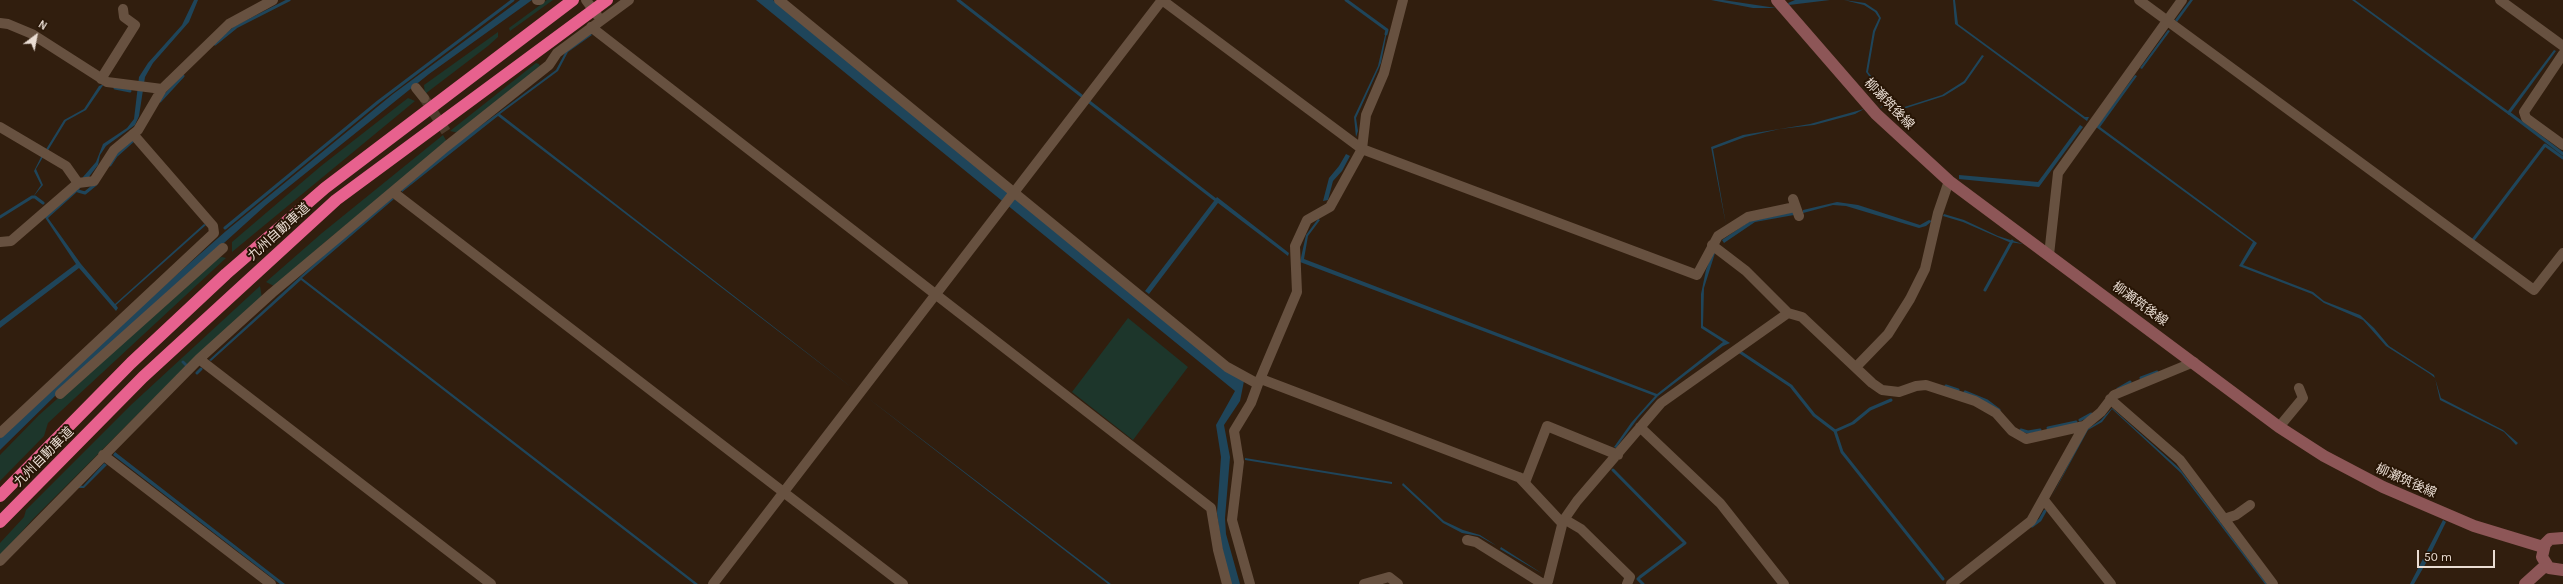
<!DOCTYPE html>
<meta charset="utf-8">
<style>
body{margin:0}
#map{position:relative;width:2563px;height:584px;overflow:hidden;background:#311e0e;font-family:Karla,sans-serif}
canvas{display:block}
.north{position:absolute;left:16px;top:16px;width:40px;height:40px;-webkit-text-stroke:3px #271505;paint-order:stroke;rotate:32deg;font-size:11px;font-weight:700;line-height:16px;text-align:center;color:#eaddd3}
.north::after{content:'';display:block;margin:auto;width:14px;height:18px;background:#eaddd3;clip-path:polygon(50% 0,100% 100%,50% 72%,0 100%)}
.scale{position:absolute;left:2417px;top:550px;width:78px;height:18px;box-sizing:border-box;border:2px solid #eaddd3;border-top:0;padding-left:5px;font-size:12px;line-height:14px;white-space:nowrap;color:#eaddd3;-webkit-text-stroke:3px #271505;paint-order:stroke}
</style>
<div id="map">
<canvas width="2563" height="584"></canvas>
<div class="north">N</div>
<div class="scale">50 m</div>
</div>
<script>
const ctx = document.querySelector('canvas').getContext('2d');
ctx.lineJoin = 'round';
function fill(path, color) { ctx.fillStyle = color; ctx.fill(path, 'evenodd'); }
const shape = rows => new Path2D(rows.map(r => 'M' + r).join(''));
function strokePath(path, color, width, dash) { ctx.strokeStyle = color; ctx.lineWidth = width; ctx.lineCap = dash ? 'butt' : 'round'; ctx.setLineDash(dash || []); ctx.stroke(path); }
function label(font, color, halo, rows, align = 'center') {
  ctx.font = font + ' Karla,"Noto Sans JP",sans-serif'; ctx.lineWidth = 4; ctx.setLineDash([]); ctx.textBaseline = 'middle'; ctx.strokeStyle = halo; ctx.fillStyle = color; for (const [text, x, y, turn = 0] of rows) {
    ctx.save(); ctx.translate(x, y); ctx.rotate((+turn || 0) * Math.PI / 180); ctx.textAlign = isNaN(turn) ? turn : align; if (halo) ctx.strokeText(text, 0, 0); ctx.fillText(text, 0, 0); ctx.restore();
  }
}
fill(shape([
 [547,0,553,0,510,31,509,28],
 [498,32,498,37,488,46,425,94,424,85],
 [536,63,539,64,541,68,459,133,450,131],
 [408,98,415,101,232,252,232,242,321,166],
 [443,135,447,142,324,243,276,287,266,282,322,233],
 [222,257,226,258,48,423,44,436,0,481,0,455,39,415,215,259],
 [260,286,262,298,184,368,33,519,0,556,0,543,24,517,26,510,132,404],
 [1128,318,1188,367,1133,440,1072,392]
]), '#1d362b');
fill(shape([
 [194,0,198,0,189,22,153,63,145,77,139,116,135,125,106,146,100,155,98,165,78,191,48,218,81,264,115,304,204,224,206,225,116,305,118,308,116,311,79,268,0,328,0,321,76,264,44,216,79,186,83,177,96,162,103,144,127,128,134,119,139,77,148,63,182,25],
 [520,0,532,0,429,74,266,205,58,393,0,450,0,438,99,343,226,231,393,94],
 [756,0,773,0,1244,381,1240,401,1224,425,1230,457,1225,518,1226,534,1240,584,1230,584,1221,543,1217,513,1221,457,1216,425,1235,391],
 [1711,0,1723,0,1776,8,1753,8],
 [1795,0,1830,0,1789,5,1788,3],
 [1844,0,1865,3,1877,11,1881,18,1875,32,1868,72,1879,86,1883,96,1881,97,1877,87,1866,72,1873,31,1879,18,1875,12,1864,5],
 [1953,0,1955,0,1958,24,2085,117,2089,117,2087,121,1955,24],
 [2190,0,2193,0,2177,22,2175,20],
 [2352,0,2355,0,2508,111,2554,50,2556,51,2509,115],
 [2168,30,2170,31,2142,69,2140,68],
 [1386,31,1387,31,1381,63,1356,118,1358,131,1356,137,1354,117,1378,66],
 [590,33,592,35,568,52,558,71,500,114,855,390,498,116,402,192,401,190,456,144,556,70,566,51],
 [1982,55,1984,56,1965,83,1944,96,1894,112,1888,105,1880,108,1887,101,1895,110,1942,95,1964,81],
 [2135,75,2137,76,2100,127,2257,243,2243,265,2313,292,2324,301,2360,315,2374,328,2389,346,2434,375,2441,398,2503,430,2518,443,2516,445,2504,432,2440,400,2435,378,2430,374,2386,346,2363,320,2324,303,2312,294,2239,266,2253,242,2096,127],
 [104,84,86,110,66,121,47,152,45,151,64,120,84,109,99,86],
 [1864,109,1855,114,1814,125,1780,129,1745,137,1713,149,1726,225,1711,147,1743,135,1810,124],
 [2080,125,2083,127,2039,187,1959,179,1959,175,2038,182],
 [1346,154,1350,156,1342,171,1333,181,1328,200,1323,201,1329,178,1339,166],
 [41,157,43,157,36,169,43,185,33,197,41,185,34,171],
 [1217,197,1289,253,1288,256,1218,203,1149,294,1145,291],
 [392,198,394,199,302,278,698,584,694,584,301,280,211,361,209,360,337,243],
 [1837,202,1858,205,1920,225,1929,220,1932,221,1926,226,1919,228,1846,206,1833,205,1803,213,1803,210],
 [1793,212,1794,215,1755,222,1724,243,1722,240,1750,221],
 [1944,214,1964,220,1998,236,2023,244,2009,242,1963,222,1943,216],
 [1318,219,1320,220,1308,236,1304,259,1657,394,1723,342,1701,328,1701,294,1706,270,1713,252,1715,253,1704,288,1703,326,1730,343,1723,346,1658,396,1638,418,1616,448,1614,447,1631,423,1655,396,1300,262,1306,235],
 [864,395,1111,584,1108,584],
 [2112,408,2180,469,2267,584,2265,584,2181,473,2112,409,2102,422,2088,430,2051,498,2086,430,2101,420],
 [115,452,285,584,280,584,113,455],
 [1245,458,1392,482,1392,484,1245,460],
 [104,463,107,465,84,488,78,488,79,485,83,486],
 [1403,483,1444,521,1463,530,1480,535,1497,546,1479,536,1462,533,1443,523,1402,485],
 [2443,520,2446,522,2426,563,2414,584,2410,584],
 [1501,547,1543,574,1500,549]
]), '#1f455a');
strokePath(shape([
 [958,0,1217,201],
 [1346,0,1387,30,1386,34],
 [215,44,236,27,289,0],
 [115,88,130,91],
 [160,101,183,76],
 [2509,113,2563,154],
 [110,165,116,156,135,139],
 [78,191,85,193,96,184],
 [0,217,32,197,35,197,43,203],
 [225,228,378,102,513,0],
 [2473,240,2545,145,2563,158],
 [1985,290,2012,241],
 [1740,352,1791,386,1814,415,1835,431,1853,423,1870,409,1891,400],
 [183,362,187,366],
 [197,373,201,369],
 [2141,378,2157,372],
 [1946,386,1958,390],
 [2118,389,2130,382],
 [1965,392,1987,401,1999,410],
 [2080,420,2091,414],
 [2048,428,2076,422],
 [2021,430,2028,432,2040,430],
 [1835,431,1842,452,1943,579],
 [1613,470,1685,543,1640,577,1638,579,1643,584],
 [2032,526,2040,520,2045,511]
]), '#1f455a', 3);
strokePath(shape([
 [424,98,447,133]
]), '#4d3b2c', 10, [10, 5]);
strokePath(shape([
 [537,0,540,0],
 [586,0,597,15],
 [779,0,1227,367,1258,384,1251,403,1234,431,1239,462,1232,520,1250,584],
 [1162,0,1362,149,1697,275,1718,236,1748,217,1795,207],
 [2139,0,2534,290,2563,253],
 [2500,0,2563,46],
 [0,23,8,24,32,34,107,82,162,89],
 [591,27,1211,508,1218,550,1227,584],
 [2563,54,2524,112,2526,118,2563,145],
 [101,79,135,25,124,17,123,9],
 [416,88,424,98],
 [0,127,66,166,78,183],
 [393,192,903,584],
 [1793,199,1799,216],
 [0,242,11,241,78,183,94,181,114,150,138,130,162,89,229,24,273,0],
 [1712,245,1746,271,1788,313,1802,317,1872,383,1882,390,1899,392,1916,386,1926,385,1975,401,1996,413,2012,431,2026,439,2084,426],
 [2049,255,2058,173,2182,0],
 [199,359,491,584],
 [1856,367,1888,334,1910,299,1925,269,1938,213,1949,181],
 [1261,379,1526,480,1547,426,1618,455],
 [1258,384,1297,292,1295,246,1307,220,1330,207,1362,149,1366,115,1384,73,1403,0],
 [60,394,223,248],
 [2110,399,2180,460,2273,584],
 [1640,427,1720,503,1784,584],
 [2279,427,2303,398,2299,388],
 [0,433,214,233,213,226,133,134],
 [103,455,271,584],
 [1519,477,1562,523],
 [2044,500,2111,584],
 [1564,519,1581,529,1630,577,1627,584],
 [2224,519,2236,515,2250,505],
 [1467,540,1476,542,1543,584],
 [0,561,199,359,272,293,447,146,549,65,557,53,629,0],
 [713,584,1162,0],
 [1364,584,1389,577,1398,584],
 [1544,584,1548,581,1563,521,1577,501,1661,403,1788,313],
 [1951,584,2031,521,2084,426,2101,412,2114,395,2194,362]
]), '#675140', 10);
strokePath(shape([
 [1777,0,1876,114,1949,181,2279,427,2324,456,2383,487,2474,526,2543,547],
 [2563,538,2550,539,2545,544,2542,557,2549,568,2563,570],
 [2525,584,2546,565]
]), '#8d5657', 12);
strokePath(shape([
 [0,496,131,363,226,274,325,188,573,0],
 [0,522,143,377,336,200,607,0]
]), '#e7618e', 12);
label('13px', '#eaddd3', '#271505', [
 ["柳瀬筑後線",1889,104,46],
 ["九州自動車道",279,232,-42],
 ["柳瀬筑後線",2140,304,36],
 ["九州自動車道",44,457,-45],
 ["柳瀬筑後線",2406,481,24]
]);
</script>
